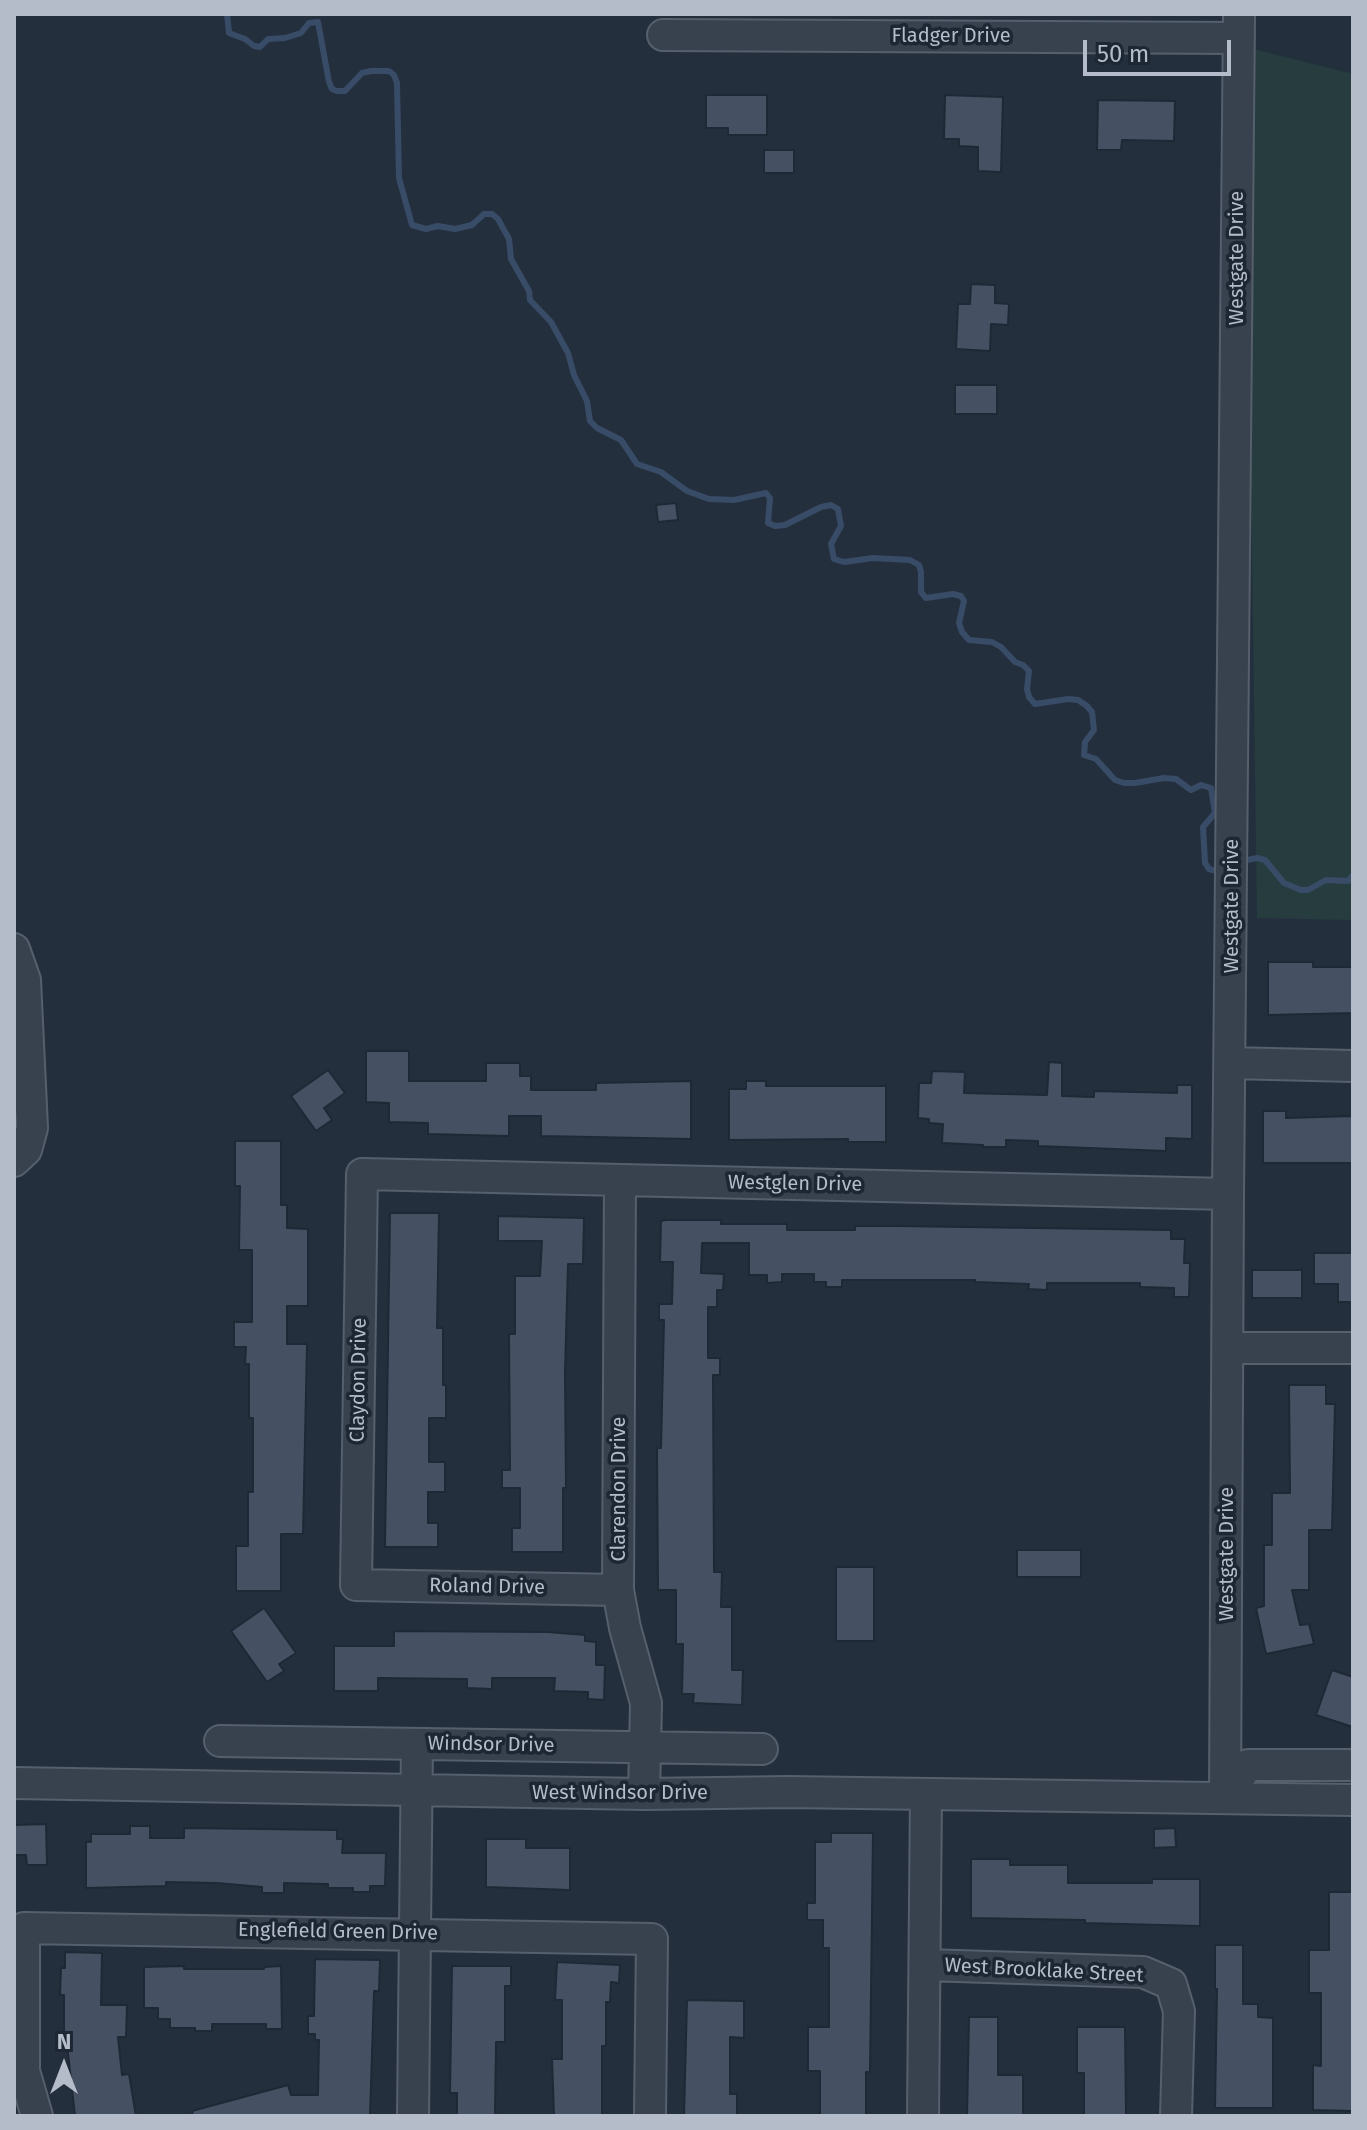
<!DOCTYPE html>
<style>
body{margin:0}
#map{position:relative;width:1367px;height:2130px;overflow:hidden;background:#242f3e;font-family:"Fira Sans",sans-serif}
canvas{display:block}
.frame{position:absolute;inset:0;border:16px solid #b4bcc9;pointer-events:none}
.north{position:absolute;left:24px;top:2026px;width:80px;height:80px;-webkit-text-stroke:6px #1d2633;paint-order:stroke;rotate:0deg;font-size:22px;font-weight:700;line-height:32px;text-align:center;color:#b4bcc9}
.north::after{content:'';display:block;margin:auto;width:28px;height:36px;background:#b4bcc9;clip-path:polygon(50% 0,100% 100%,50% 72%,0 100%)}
.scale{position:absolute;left:1083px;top:40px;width:148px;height:36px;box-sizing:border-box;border:4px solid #b4bcc9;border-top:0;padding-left:10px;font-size:24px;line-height:28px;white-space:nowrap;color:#b4bcc9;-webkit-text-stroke:6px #1d2633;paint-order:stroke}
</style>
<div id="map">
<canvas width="1367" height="2130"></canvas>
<div class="frame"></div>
<div class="north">N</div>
<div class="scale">50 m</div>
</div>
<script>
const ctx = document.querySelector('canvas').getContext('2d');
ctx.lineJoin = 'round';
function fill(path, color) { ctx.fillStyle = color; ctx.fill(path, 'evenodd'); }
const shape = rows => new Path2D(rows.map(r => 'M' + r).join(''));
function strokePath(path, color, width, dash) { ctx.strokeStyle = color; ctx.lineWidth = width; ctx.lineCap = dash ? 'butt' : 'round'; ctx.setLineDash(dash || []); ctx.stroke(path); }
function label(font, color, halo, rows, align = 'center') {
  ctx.font = font + ' "Fira Sans",sans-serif'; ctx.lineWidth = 7; ctx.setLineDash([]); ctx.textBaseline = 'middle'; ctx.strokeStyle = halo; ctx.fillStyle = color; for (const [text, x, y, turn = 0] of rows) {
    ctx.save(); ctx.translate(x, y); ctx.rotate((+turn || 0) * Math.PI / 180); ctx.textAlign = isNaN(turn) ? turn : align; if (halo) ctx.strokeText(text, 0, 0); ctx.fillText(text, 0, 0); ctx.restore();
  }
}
fill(shape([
 [1245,47,1353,74,1353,920,1257,918]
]), '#263c3f');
strokePath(shape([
 [227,14,229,33,245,39,254,46,260,47,268,39,285,38,301,33,309,23,318,22,329,82,332,89,337,91,345,91,362,73,371,71,389,71,394,75,397,83,399,178,412,225,426,229,438,226,455,229,472,225,484,214,492,214,498,219,509,239,511,259,529,291,530,300,551,322,568,353,574,375,587,401,590,421,597,428,621,440,637,464,661,472,687,491,709,499,734,500,766,493,770,498,768,523,775,526,785,525,821,507,831,505,838,509,841,526,831,544,834,559,844,562,873,558,910,560,919,565,921,572,921,592,926,598,953,594,961,596,964,601,959,623,962,632,969,640,992,642,1001,647,1015,662,1023,665,1029,671,1027,689,1029,697,1035,704,1068,699,1078,700,1087,706,1092,712,1094,730,1085,742,1084,755,1096,759,1115,780,1124,783,1135,783,1164,778,1176,779,1191,790,1201,785,1211,788,1215,813,1203,827,1205,863,1209,869,1221,872],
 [1247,860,1257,858,1265,860,1284,883,1301,890,1308,890,1326,880,1348,881,1353,875]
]), '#394c67', 6);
const building = shape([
 [706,95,767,95,767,135,728,135,728,128,706,128,706,95],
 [945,95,1003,97,1001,172,978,171,978,147,959,146,959,139,944,139,945,95],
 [1098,100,1175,101,1174,141,1122,140,1121,150,1097,150,1098,100],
 [764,150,794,150,794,173,764,173,764,150],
 [971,284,995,285,995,303,1009,304,1008,325,991,324,990,351,956,349,958,304,970,304,971,284],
 [955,385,997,385,997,414,955,414,955,385],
 [676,503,678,520,658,522,656,505,676,503],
 [1268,962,1313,962,1313,967,1353,967,1353,1013,1268,1015,1268,962],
 [366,1051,409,1051,409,1081,486,1081,486,1063,520,1063,520,1076,531,1076,531,1090,596,1090,596,1083,691,1081,691,1139,541,1136,541,1116,509,1116,509,1136,428,1134,428,1123,389,1122,389,1103,366,1102,366,1051],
 [1049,1062,1062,1063,1062,1096,1094,1097,1094,1091,1177,1093,1177,1085,1192,1085,1192,1139,1166,1138,1166,1151,1038,1146,1038,1141,1006,1140,1006,1147,983,1147,983,1145,942,1143,943,1124,929,1123,929,1119,918,1118,919,1083,931,1083,932,1071,965,1072,964,1093,1047,1095,1049,1062],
 [328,1070,345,1093,324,1108,332,1120,316,1131,291,1096,328,1070],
 [746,1081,766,1081,766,1086,886,1086,886,1142,848,1142,848,1139,729,1140,729,1089,746,1089,746,1081],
 [1263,1111,1286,1111,1286,1118,1353,1116,1353,1163,1263,1163,1263,1111],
 [235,1141,281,1141,281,1205,287,1205,287,1228,308,1229,308,1306,287,1306,287,1344,307,1344,303,1534,281,1534,281,1591,236,1591,236,1546,248,1546,248,1492,253,1492,253,1418,249,1418,249,1364,245,1364,246,1347,234,1347,234,1322,252,1322,252,1250,239,1250,240,1186,235,1186,235,1141],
 [390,1213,439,1213,437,1328,443,1328,443,1385,446,1385,446,1418,429,1418,429,1462,445,1462,445,1492,428,1492,428,1523,438,1523,438,1547,385,1547,390,1213],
 [498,1216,584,1218,583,1264,568,1264,565,1372,566,1488,563,1488,563,1552,512,1552,512,1528,520,1528,520,1488,502,1488,502,1470,510,1470,509,1334,515,1334,515,1276,540,1276,542,1241,498,1241,498,1216],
 [666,1220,721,1220,721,1224,787,1224,787,1230,855,1230,855,1226,896,1226,1171,1230,1171,1239,1185,1239,1184,1263,1190,1263,1189,1297,1174,1297,1174,1288,1140,1287,1140,1283,1047,1283,1047,1290,1028,1289,1029,1284,975,1282,975,1280,842,1280,842,1287,826,1287,826,1282,814,1282,814,1274,782,1274,782,1282,767,1283,767,1275,749,1275,749,1243,702,1243,701,1273,724,1274,723,1290,717,1290,717,1307,708,1307,708,1358,720,1358,720,1375,713,1375,714,1572,722,1572,721,1607,732,1607,732,1670,743,1670,742,1705,693,1703,694,1694,682,1694,683,1644,676,1644,676,1590,658,1590,657,1448,661,1448,664,1320,659,1320,659,1304,672,1304,673,1262,660,1262,661,1221,666,1220],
 [1314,1253,1353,1253,1353,1302,1338,1302,1338,1284,1314,1284,1314,1253],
 [1252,1270,1302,1270,1302,1298,1252,1298,1252,1270],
 [1289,1385,1326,1385,1326,1404,1335,1404,1332,1530,1309,1530,1309,1590,1292,1590,1300,1625,1309,1624,1314,1644,1266,1654,1256,1608,1264,1606,1264,1545,1272,1545,1272,1493,1290,1493,1289,1385],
 [1017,1550,1081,1550,1081,1577,1017,1577,1017,1550],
 [836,1567,874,1567,874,1641,836,1641,836,1567],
 [264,1608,296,1653,279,1664,284,1671,267,1682,231,1631,264,1608],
 [394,1631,548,1632,585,1635,585,1641,596,1642,596,1665,605,1665,604,1700,588,1699,588,1692,554,1691,555,1678,492,1678,492,1689,467,1688,467,1679,378,1678,378,1691,334,1691,334,1646,394,1646,394,1631],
 [1332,1670,1353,1677,1353,1727,1316,1715,1332,1670],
 [46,1824,47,1865,27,1865,26,1855,14,1855,14,1825,46,1824],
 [130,1826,150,1826,150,1838,184,1838,184,1828,337,1830,337,1839,343,1839,342,1853,386,1853,385,1886,370,1886,370,1892,353,1892,353,1888,328,1888,328,1884,284,1883,284,1893,262,1893,262,1887,217,1883,166,1882,166,1886,86,1888,86,1842,91,1842,91,1834,130,1834,130,1826],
 [1175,1828,1176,1847,1154,1848,1154,1829,1175,1828],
 [831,1833,873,1833,870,2072,866,2072,866,2116,820,2116,820,2071,808,2071,808,2027,829,2027,829,1948,823,1948,823,1920,807,1920,807,1903,815,1903,815,1842,831,1842,831,1833],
 [486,1839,526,1839,526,1848,570,1848,570,1890,486,1887,486,1839],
 [971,1859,1010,1859,1010,1865,1068,1865,1068,1883,1152,1883,1152,1879,1200,1879,1200,1926,1085,1923,1085,1920,971,1918,971,1859],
 [1329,1892,1353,1892,1353,2111,1313,2110,1313,2065,1321,2066,1321,1993,1309,1993,1309,1950,1329,1950,1329,1892],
 [1215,1945,1243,1945,1243,2004,1258,2004,1258,2017,1273,2018,1273,2108,1215,2108,1217,1989,1215,1989,1215,1945],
 [65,1952,102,1953,101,2005,127,2005,126,2037,118,2037,122,2075,129,2074,136,2116,75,2116,67,2044,64,2044,64,1995,60,1995,61,1968,65,1968,65,1952],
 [315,1959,380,1960,379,1991,374,1991,370,2116,193,2116,192,2111,288,2085,291,2095,318,2095,319,2040,315,2040,315,2034,308,2034,308,2016,314,2016,315,1959],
 [557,1962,620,1965,619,1983,611,1982,610,2002,606,2002,606,2046,602,2046,602,2116,554,2116,552,2059,562,2059,562,2000,555,2000,557,1962],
 [184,1966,184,1969,264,1969,264,1967,281,1966,282,2029,266,2029,266,2024,212,2024,212,2031,195,2031,195,2028,170,2028,170,2019,158,2019,158,2008,144,2008,144,1967,184,1966],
 [452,1966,511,1966,511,1986,505,1986,505,2042,496,2042,495,2116,457,2116,457,2093,450,2093,452,1966],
 [687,2000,744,2001,744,2038,730,2037,730,2094,737,2094,737,2116,684,2116,687,2000],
 [969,2017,998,2017,998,2075,1023,2075,1023,2116,967,2116,969,2017],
 [1077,2027,1125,2027,1126,2116,1084,2116,1084,2073,1077,2073,1077,2027]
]);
fill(building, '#455162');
strokePath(building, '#1f2835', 2);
const minor = shape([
 [663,35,1239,38],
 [14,949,25,980,32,1128,26,1150,14,1161],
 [1231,1063,1353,1066],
 [620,1180,618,1590,625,1628,646,1703,644,1794],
 [1228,1348,1353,1348],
 [618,1590,356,1585,362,1174,1228,1194],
 [220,1741,762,1749],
 [14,1783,644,1794,789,1792,1353,1800],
 [1225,1798,1228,1194,1239,14],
 [1225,1798,1248,1765,1353,1765],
 [926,1965,1143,1972,1171,1984,1179,2011,1176,2116],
 [37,2116,24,2071,24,1928,652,1939,650,2116],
 [413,2116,417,1744],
 [923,2116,926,1795]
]);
strokePath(minor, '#565f6c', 34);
strokePath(minor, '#38414e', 30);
label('20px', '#b4bcc9', '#1d2633', [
 ["Fladger Drive",951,36],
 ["Westgate Drive",1237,258,-90],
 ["Westgate Drive",1232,906,-90],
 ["Westglen Drive",795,1184,1],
 ["Claydon Drive",359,1380,-89],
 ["Clarendon Drive",619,1489,-90],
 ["Westgate Drive",1227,1554,-90],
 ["Roland Drive",487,1587,1],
 ["Windsor Drive",491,1745,1],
 ["West Windsor Drive",620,1793],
 ["Englefield Green Drive",338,1932,1],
 ["West Brooklake Street",1044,1971,3]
]);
</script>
